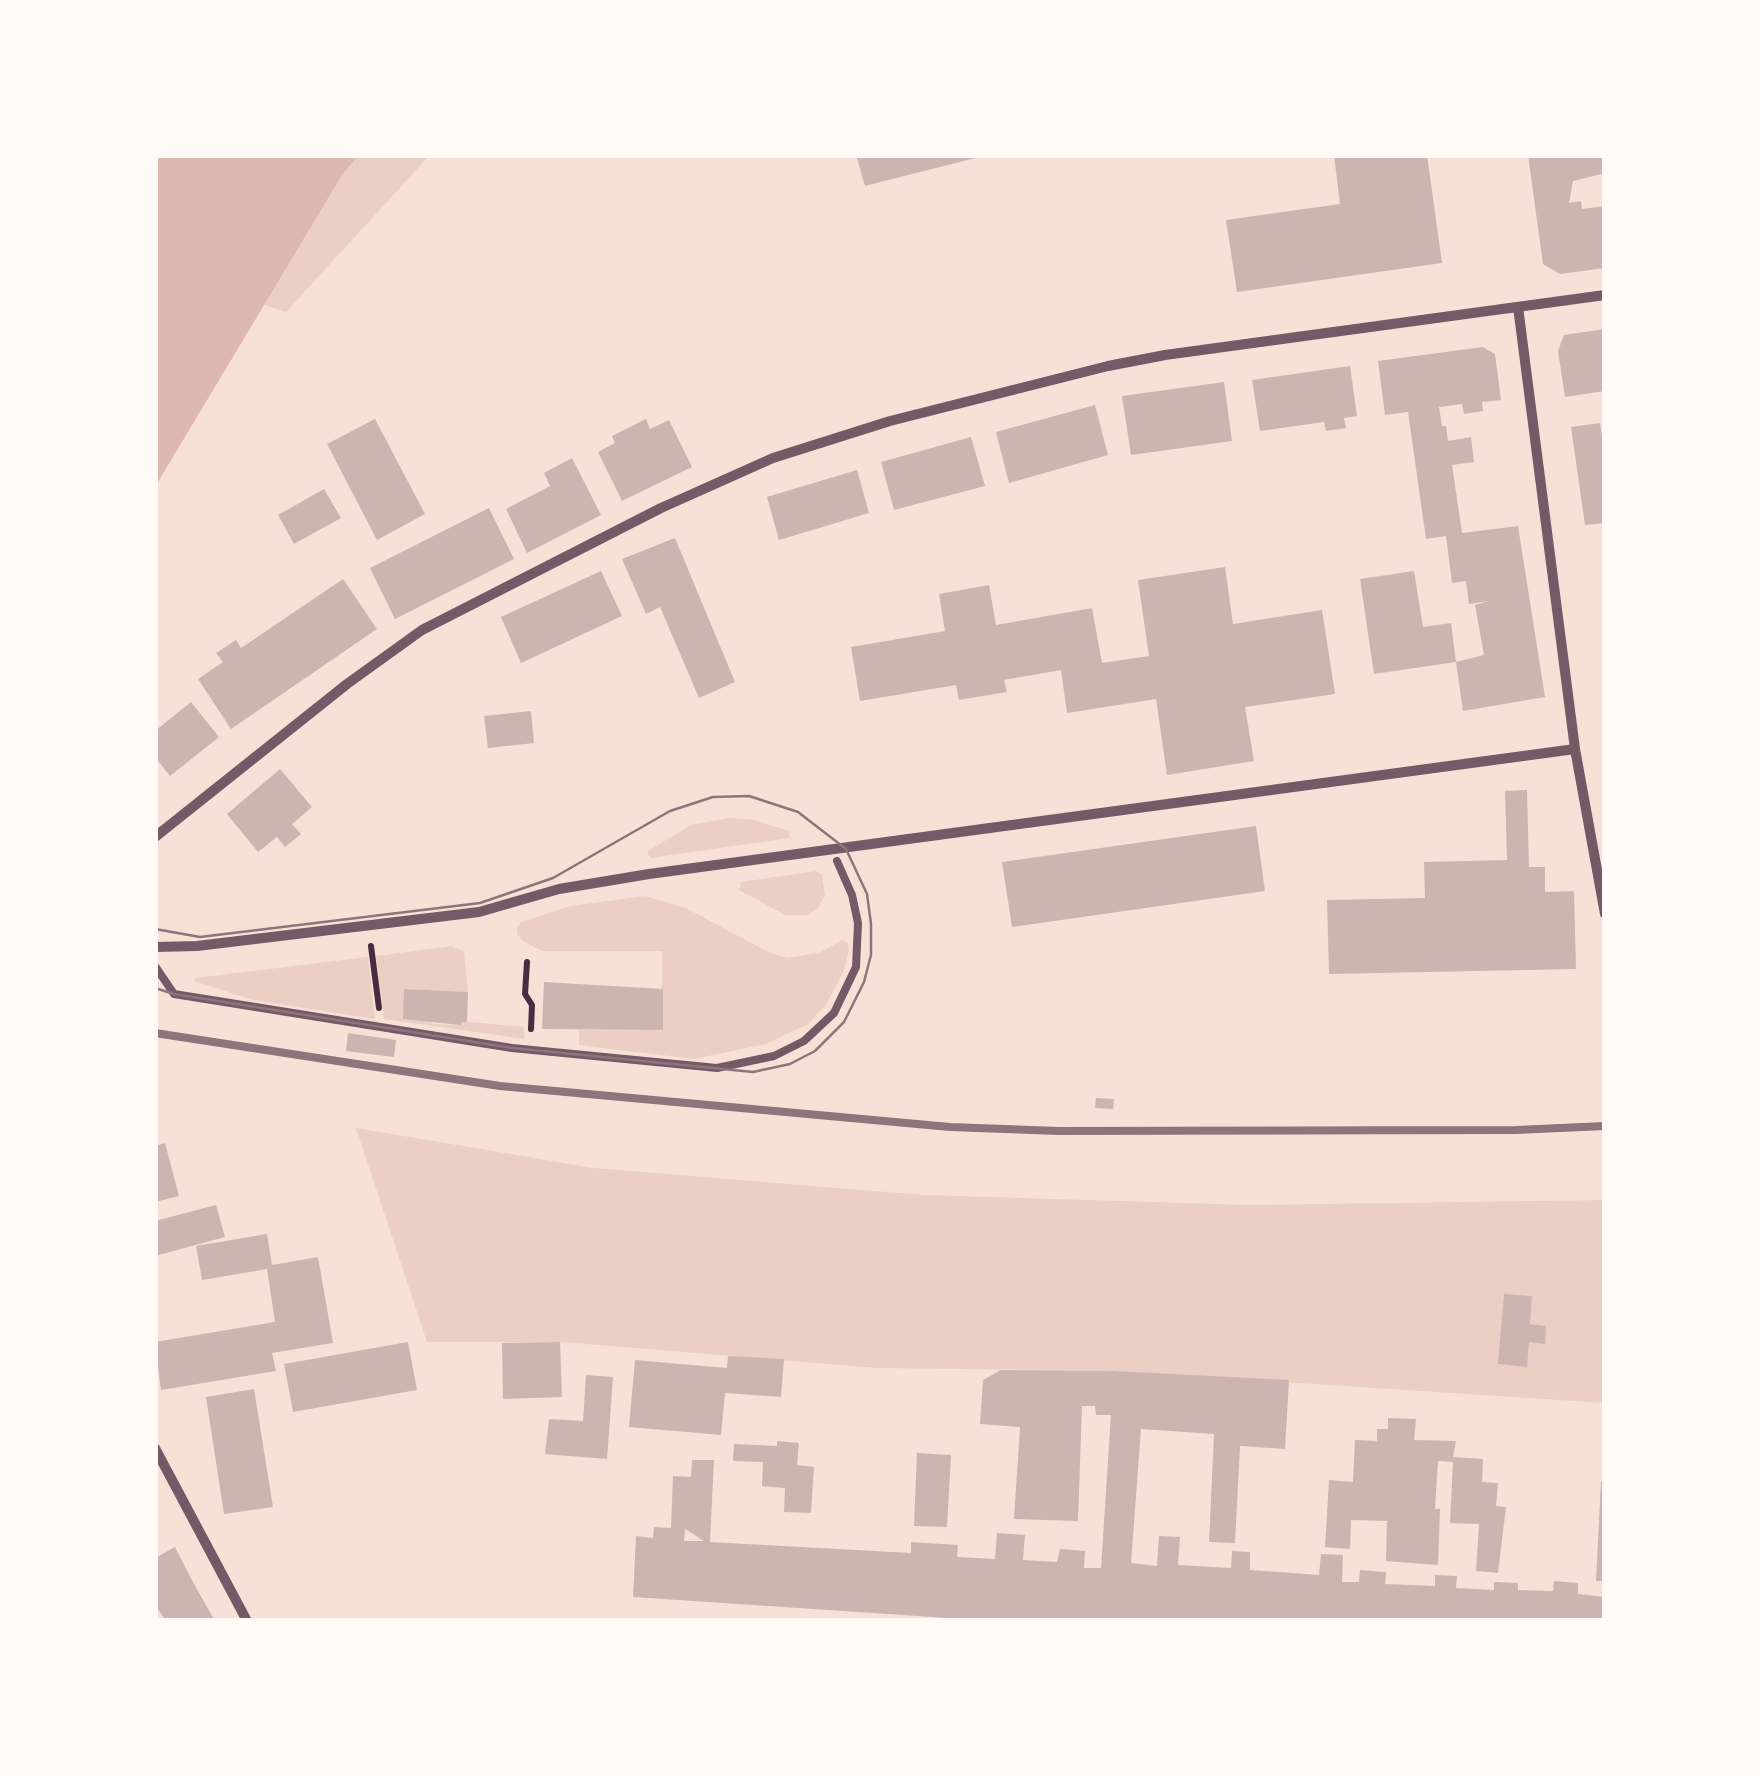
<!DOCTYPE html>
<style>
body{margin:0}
#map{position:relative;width:1760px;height:1776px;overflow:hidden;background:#f7e1d7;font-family:Raleway,sans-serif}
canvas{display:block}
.frame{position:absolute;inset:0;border:158px solid #fffaf5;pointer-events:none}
</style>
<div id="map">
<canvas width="1760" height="1776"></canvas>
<div class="frame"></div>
</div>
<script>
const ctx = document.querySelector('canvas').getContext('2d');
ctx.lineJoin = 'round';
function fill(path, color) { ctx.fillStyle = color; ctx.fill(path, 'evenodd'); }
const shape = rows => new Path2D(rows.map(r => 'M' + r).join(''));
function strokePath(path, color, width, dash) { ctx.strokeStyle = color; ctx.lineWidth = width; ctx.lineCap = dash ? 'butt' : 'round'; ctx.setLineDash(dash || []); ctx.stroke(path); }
fill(shape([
 [359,155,430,155,286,312,264,305,342,175],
 [728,818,751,819,773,826,789,831,790,838,651,858,648,855,648,851,691,825],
 [816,871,822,874,825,895,818,908,808,915,785,915,739,890,741,882],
 [645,896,686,908,770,953,788,958,821,952,842,940,848,943,849,950,844,971,825,1006,808,1024,766,1044,694,1059,579,1045,579,1030,662,1030,662,951,542,951,523,941,517,934,517,927,521,922,571,906],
 [452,946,464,952,468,992,405,989,433,1024,460,1025,461,1022,471,1022,523,1027,525,1039,384,1019,376,956],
 [368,957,375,1019,253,1000,194,981,195,978],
 [356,1128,594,1168,924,1195,1250,1205,1605,1200,1605,1403,1114,1371,877,1368,561,1342,427,1342]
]), '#ebcfc5');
fill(shape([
 [155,155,359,155,342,175,155,487]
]), '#dcb8b0');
fill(shape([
 [856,155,982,155,983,156,865,186],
 [1334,155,1427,155,1442,263,1237,292,1226,220,1340,204],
 [1528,155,1605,155,1605,173,1573,181,1569,203,1581,201,1582,209,1605,206,1605,268,1560,274,1543,264],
 [1605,329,1605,391,1565,397,1558,351,1564,335],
 [1483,347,1495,354,1501,400,1482,402,1483,411,1464,414,1462,404,1439,407,1442,426,1446,426,1448,441,1471,437,1474,462,1452,465,1462,533,1518,526,1545,697,1463,711,1456,662,1484,655,1475,605,1488,601,1469,604,1466,581,1452,583,1446,536,1426,539,1408,412,1385,415,1378,361],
 [1350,366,1357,416,1344,418,1346,428,1326,431,1324,422,1260,431,1252,380],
 [1224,382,1232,441,1131,455,1122,396],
 [1095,405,1108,455,1009,483,996,432],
 [375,419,425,514,377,540,327,444],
 [646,419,650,429,669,420,692,467,622,501,598,452,615,443,612,436],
 [1600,423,1605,459,1605,523,1585,525,1571,427],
 [971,437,985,486,894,510,881,462],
 [572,458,601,515,527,553,506,509,550,486,544,473],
 [857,470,869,513,779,540,767,497],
 [324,489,341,518,294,544,278,515],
 [489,508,514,559,395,619,370,568],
 [675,538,735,682,699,698,660,607,646,614,622,559],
 [1225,567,1233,624,1322,610,1335,694,1245,707,1254,761,1167,775,1156,699,1067,713,1061,670,1004,680,1007,692,959,700,956,685,860,701,851,647,945,631,939,594,989,585,996,625,1092,608,1102,663,1149,656,1138,580],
 [601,571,622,616,521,663,501,617],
 [1414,571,1423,627,1451,623,1456,662,1374,674,1360,579],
 [343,579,377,629,231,729,198,679,223,662,216,653,236,640,241,648],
 [191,702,219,737,170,776,155,757,155,731],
 [531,711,534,743,488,748,484,716],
 [280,769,312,807,292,824,301,834,285,847,277,837,258,852,227,814],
 [1527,790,1529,867,1545,867,1545,892,1574,891,1576,969,1329,974,1327,900,1425,898,1424,862,1507,860,1505,791],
 [1256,826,1265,891,1012,927,1002,862],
 [544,982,663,989,663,1030,542,1029],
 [404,989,468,992,467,1022,461,1022,461,1025,403,1019],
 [348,1033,396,1040,394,1057,346,1051],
 [1096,1098,1114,1099,1113,1109,1095,1108],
 [165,1143,179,1196,155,1202,155,1146],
 [216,1205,225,1237,155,1256,155,1221],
 [267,1234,272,1265,318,1257,333,1343,272,1353,276,1371,161,1390,155,1342,275,1322,267,1269,202,1280,196,1246],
 [1504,1294,1532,1296,1530,1324,1546,1326,1545,1344,1529,1342,1527,1367,1498,1364],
 [408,1342,417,1390,293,1412,284,1364],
 [560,1342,562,1397,503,1399,502,1343],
 [728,1356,784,1359,781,1397,725,1393,721,1435,629,1427,635,1360,727,1368],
 [1001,1370,1114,1371,1289,1380,1285,1449,1240,1446,1235,1543,1209,1542,1214,1434,1141,1429,1131,1563,1157,1566,1159,1536,1180,1537,1178,1565,1231,1568,1232,1551,1250,1552,1250,1570,1319,1575,1321,1554,1343,1555,1342,1582,1359,1582,1360,1570,1386,1572,1385,1584,1435,1586,1435,1575,1457,1576,1456,1588,1494,1590,1494,1582,1518,1583,1518,1590,1553,1591,1554,1581,1578,1583,1578,1594,1605,1597,1605,1621,993,1621,633,1597,636,1536,653,1538,654,1527,671,1528,673,1476,691,1477,692,1460,714,1460,710,1542,911,1553,911,1542,958,1545,957,1557,995,1559,997,1533,1025,1535,1023,1560,1057,1562,1060,1549,1085,1551,1084,1568,1101,1568,1111,1415,1096,1415,1095,1406,1082,1406,1078,1521,1014,1519,1020,1427,980,1424,983,1380],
 [685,1529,704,1541,684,1541],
 [586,1375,613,1377,607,1459,545,1454,549,1419,583,1421],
 [254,1389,273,1507,224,1514,206,1397],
 [1388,1418,1416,1419,1414,1440,1456,1441,1453,1457,1483,1459,1482,1482,1498,1483,1496,1506,1506,1507,1498,1573,1476,1571,1479,1524,1450,1523,1453,1462,1438,1461,1435,1509,1440,1509,1438,1565,1386,1561,1387,1521,1351,1520,1350,1549,1325,1547,1329,1480,1353,1482,1355,1440,1377,1441,1377,1429,1388,1429],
 [777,1441,799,1443,797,1465,814,1467,811,1513,784,1512,785,1488,762,1486,763,1462,733,1461,734,1444,777,1446],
 [917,1453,951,1455,947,1527,914,1526],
 [1601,1481,1605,1482,1605,1581,1596,1581],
 [175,1547,194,1584,215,1621,166,1621,155,1605,155,1558]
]), '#ccb4b1');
strokePath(shape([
 [371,946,379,1008],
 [527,962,525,994,532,1005,531,1029]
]), '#4a2c40', 6);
strokePath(shape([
 [155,966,174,994,512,1048,717,1068,774,1056,804,1041,834,1013,856,967,858,923,852,895,837,861]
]), '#755966', 8);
strokePath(shape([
 [1518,307,1575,749,1605,914],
 [155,837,347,684,422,630,661,508,773,458,890,421,1108,366,1165,355,1605,295],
 [155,947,197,946,479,912,559,889,649,874,1575,749],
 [155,1448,247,1621]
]), '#755966', 10);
strokePath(shape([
 [155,929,200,937,480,903,553,878,670,811,713,797,749,796,798,812,846,849,867,894,871,924,871,955,864,982,844,1022,815,1051,790,1064,753,1072,512,1048,174,994,155,988]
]), '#8f747c', 2.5);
strokePath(shape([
 [155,1033,500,1086,950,1127,1059,1131,1516,1130,1605,1126]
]), '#8f747c', 8);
</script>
